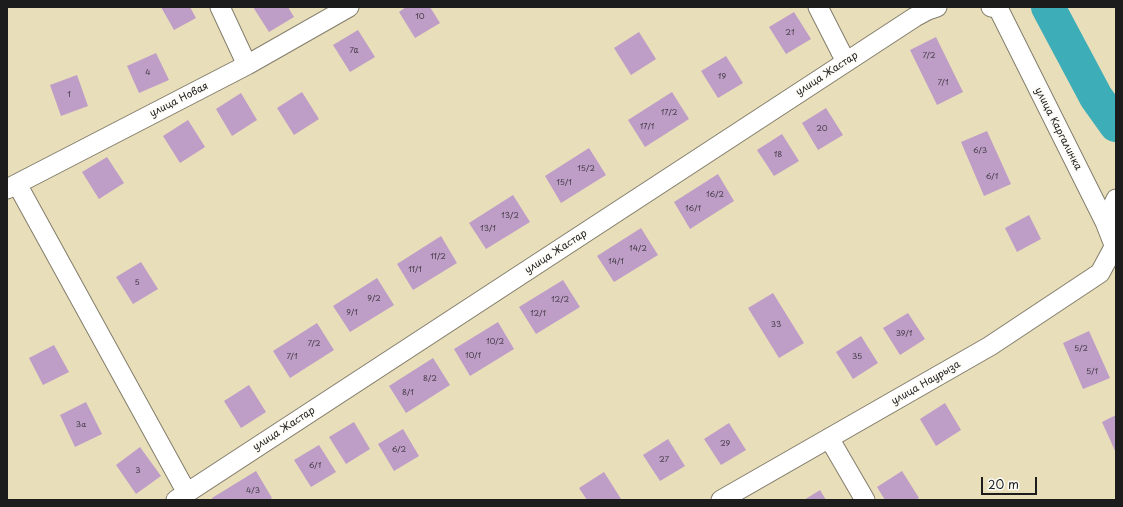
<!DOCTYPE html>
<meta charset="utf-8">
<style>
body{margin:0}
#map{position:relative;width:1123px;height:507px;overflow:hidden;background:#e9deba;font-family:"Playpen Sans",sans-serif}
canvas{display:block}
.frame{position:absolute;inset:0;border:8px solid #1c1c1c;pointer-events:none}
.scale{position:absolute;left:981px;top:477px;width:56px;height:18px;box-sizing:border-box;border:2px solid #1c1c1c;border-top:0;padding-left:5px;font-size:12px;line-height:14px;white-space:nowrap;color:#1c1c1c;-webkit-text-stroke:3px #fdfcf7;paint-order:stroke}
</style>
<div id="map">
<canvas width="1123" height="507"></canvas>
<div class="frame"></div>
<div class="scale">20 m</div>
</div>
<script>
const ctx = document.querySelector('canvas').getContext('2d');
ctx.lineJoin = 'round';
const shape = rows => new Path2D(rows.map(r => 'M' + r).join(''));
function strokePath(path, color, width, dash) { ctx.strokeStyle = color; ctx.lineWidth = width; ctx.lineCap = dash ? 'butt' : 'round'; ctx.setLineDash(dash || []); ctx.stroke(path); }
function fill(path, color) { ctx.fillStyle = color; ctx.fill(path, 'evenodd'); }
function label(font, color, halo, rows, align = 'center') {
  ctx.font = font + ' "Playpen Sans",sans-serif'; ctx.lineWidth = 4; ctx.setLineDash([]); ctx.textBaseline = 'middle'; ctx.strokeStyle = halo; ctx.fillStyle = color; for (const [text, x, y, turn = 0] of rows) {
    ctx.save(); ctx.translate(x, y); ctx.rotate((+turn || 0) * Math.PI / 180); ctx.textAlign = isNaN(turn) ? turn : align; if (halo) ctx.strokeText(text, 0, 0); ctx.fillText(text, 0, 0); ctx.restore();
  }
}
strokePath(shape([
 [1048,7,1096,97,1116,125]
]), '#3dadb8', 34);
fill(shape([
 [161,7,190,7,196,18,174,30],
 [253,7,288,7,294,17,269,32],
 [406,7,430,7,440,23,415,38,399,12],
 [794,12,811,39,786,54,769,27],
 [358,30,375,57,350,72,333,45],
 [639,32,656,59,631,75,614,48],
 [936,37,963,92,937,105,910,50],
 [156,53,169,80,139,93,127,66],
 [726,56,743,83,718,98,701,71],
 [77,75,88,106,61,116,50,85],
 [302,92,319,119,294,135,277,108],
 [672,92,689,119,645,147,628,120],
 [241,93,257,120,232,136,216,109],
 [826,108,843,135,818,150,802,123],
 [188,120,205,147,180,163,163,136],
 [987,131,1011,184,984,196,961,142],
 [782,134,799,161,774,176,757,150],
 [589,148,606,175,561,203,545,176],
 [107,157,124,183,99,199,82,172],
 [718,174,734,201,690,229,674,202],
 [513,195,530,222,486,249,469,223],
 [1029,215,1041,239,1017,252,1005,228],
 [641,228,658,255,614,282,597,256],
 [441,236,457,263,413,290,397,264],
 [141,262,158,289,133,304,116,277],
 [377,278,394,305,350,332,333,306],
 [563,280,580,307,536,334,519,307],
 [773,293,804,343,779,358,748,308],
 [908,313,925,339,900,355,883,328],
 [498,322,514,349,470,376,454,349],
 [317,323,334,350,290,378,273,351],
 [1089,331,1110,378,1083,389,1063,343],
 [861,336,878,363,853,379,836,352],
 [54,345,69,372,43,385,29,358],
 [433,358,450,385,406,413,389,386],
 [249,385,266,412,241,428,224,401],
 [86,402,102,434,75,447,60,415],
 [945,403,961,430,936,446,920,419],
 [1116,415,1116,453,1102,422],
 [354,422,370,449,346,464,329,437],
 [729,423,746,450,721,465,704,439],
 [403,429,419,456,394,471,378,444],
 [668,439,685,466,660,481,643,455],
 [319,445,336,472,311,487,294,460],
 [140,447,161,476,136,494,116,465],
 [256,471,272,498,269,500,213,500,212,498],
 [902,471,919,498,916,500,885,500,877,487],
 [604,472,621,499,619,500,587,500,579,488],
 [820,490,826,500,804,500]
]), '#be9dc7');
const minor = shape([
 [220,7,247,65],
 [818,7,846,62],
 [991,7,998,8,1105,222,1116,250],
 [17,184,187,493],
 [7,189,247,65,349,7],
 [1105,222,1116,199],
 [829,438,865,500],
 [176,500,915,17,928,10,937,7],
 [721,500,990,346,1100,273,1114,247]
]);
strokePath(minor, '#827d6b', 21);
strokePath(minor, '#fff', 19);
label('8px', '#443c47', null, [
 ["10",420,17],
 ["21",790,33],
 ["7а",354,51],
 ["7/2",929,56],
 ["4",148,73],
 ["19",722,77],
 ["7/1",943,83],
 ["1",69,95],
 ["17/2",669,113],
 ["17/1",647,127],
 ["20",822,129],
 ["6/3",980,151],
 ["18",778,155],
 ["15/2",586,169],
 ["6/1",992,177],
 ["15/1",564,183],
 ["16/2",715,195],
 ["16/1",693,209],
 ["13/2",510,216],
 ["13/1",488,229],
 ["14/2",638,249],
 ["11/2",438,257],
 ["14/1",616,262],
 ["11/1",415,270],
 ["5",137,283],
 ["9/2",374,299],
 ["12/2",560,300],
 ["9/1",352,313],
 ["12/1",538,314],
 ["33",776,325],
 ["39/1",904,334],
 ["10/2",495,342],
 ["7/2",314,344],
 ["5/2",1081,349],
 ["10/1",473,356],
 ["7/1",292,357],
 ["35",857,357],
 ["5/1",1092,372],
 ["8/2",430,379],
 ["8/1",408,393],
 ["3a",81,425],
 ["29",725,444],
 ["6/2",399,450],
 ["27",664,460],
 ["6/1",315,466],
 ["3",138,471],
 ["4/3",253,491]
]);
label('10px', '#1c1c1c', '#fdfcf7', [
 ["улица Жастар",827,74,-33],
 ["улица Новая",179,100,-27],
 ["улица Каргалинка",1058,129,63],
 ["улица Жастар",556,252,-33],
 ["улица Наурыза",926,383,-30],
 ["улица Жастар",284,429,-33]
]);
</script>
